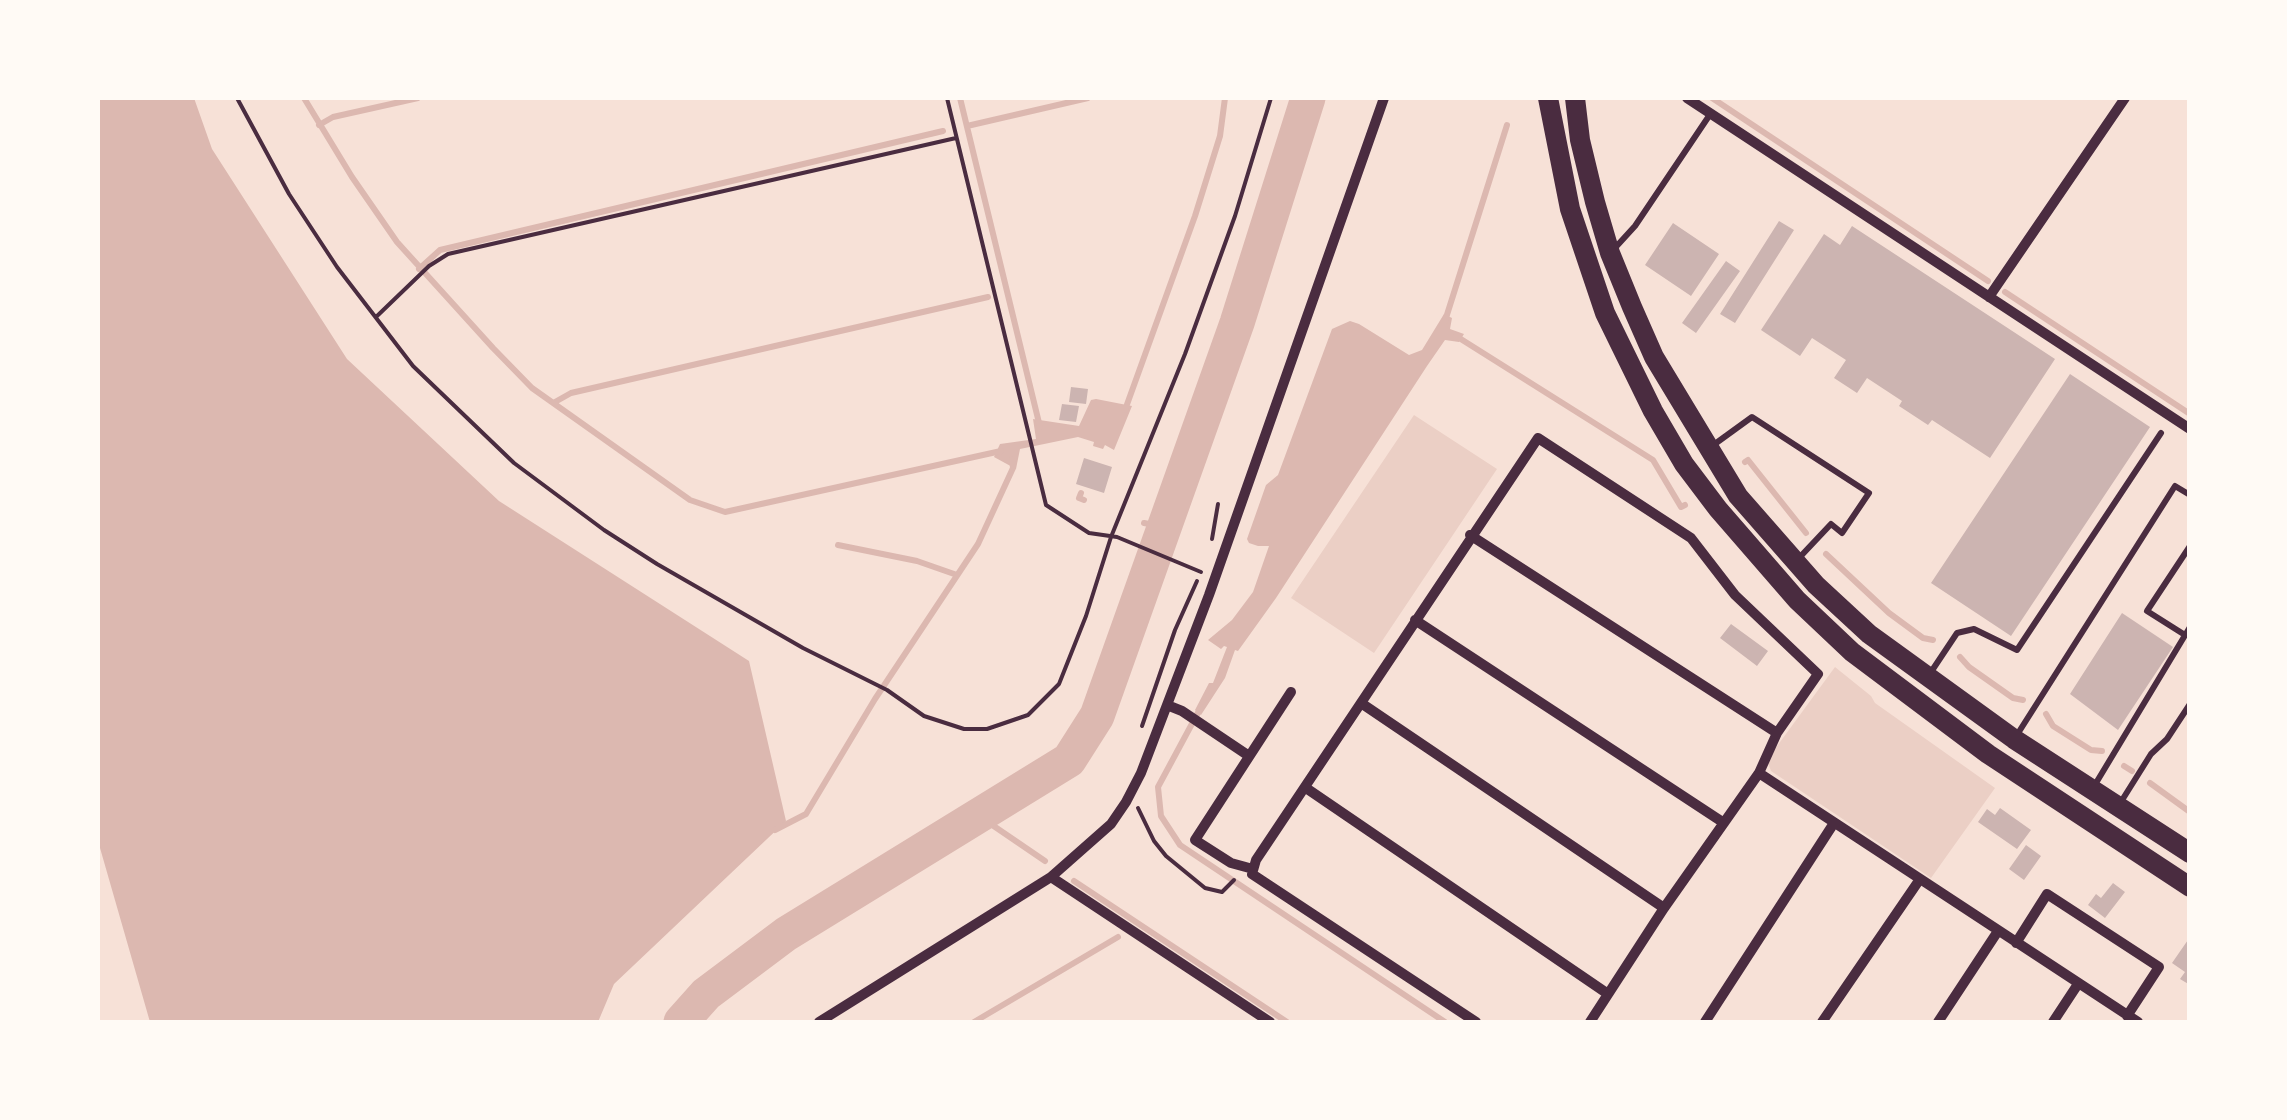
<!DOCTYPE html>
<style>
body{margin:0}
#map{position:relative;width:2287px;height:1120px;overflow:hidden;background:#f7e1d7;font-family:"Fira Sans Condensed",sans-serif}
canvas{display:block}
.frame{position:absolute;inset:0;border:100px solid #fffaf5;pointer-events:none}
</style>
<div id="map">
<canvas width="2287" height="1120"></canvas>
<div class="frame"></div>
</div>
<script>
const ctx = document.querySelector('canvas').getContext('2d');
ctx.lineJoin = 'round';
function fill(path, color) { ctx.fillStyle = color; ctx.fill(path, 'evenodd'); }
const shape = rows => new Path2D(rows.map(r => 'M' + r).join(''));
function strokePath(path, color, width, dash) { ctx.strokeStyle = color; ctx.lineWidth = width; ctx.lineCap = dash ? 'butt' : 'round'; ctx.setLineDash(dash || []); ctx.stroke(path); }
fill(shape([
 [1414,415,1497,469,1374,653,1291,598],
 [1835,667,1871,696,1875,703,1995,788,1931,878,1771,771,1768,763,1772,753]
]), '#ebcfc5');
fill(shape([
 [98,98,194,98,212,149,347,359,499,501,749,661,786,821,614,984,598,1022,150,1022,98,841],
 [1444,314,1452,318,1450,329,1464,334,1459,342,1445,340,1427,366,1276,598,1238,651,1235,650,1225,678,1201,715,1195,710,1209,683,1213,683,1227,647,1224,646,1221,649,1208,640,1232,620,1253,592,1269,546,1258,546,1249,543,1247,539,1266,485,1278,475,1332,329,1350,321,1359,324,1409,355,1422,350],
 [1096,399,1132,406,1114,450,1105,445,1103,449,1093,446,1094,442,1078,437,1020,449,1016,469,994,457,1000,444,1036,439,1033,419,1079,426,1091,400]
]), '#dcb8b0');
strokePath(shape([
 [304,98,352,177,397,242,493,348,532,388,690,500,725,512,1001,451],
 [960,98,1040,427],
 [1712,98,1988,281],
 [319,125,333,117,418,98],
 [967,126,1088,98],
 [419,269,440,250,943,131],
 [2005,292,2190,414],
 [1445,321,1507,125],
 [1456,336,1653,460,1681,507,1685,505],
 [555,402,571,393,988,297],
 [1125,410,1195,216,1220,136,1225,98],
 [1745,462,1748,460,1806,533],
 [1081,493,1079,498,1084,500],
 [1144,523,1165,527],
 [838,545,917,561,957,575],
 [1826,554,1889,613,1923,638,1933,640],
 [1960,657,1969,667,2013,698,2023,700],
 [1201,707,1158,787,1161,816,1180,845,1445,1022],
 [2046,714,2053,726,2091,750,2102,751],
 [2124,766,2132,771],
 [2150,783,2190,812],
 [979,816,1045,861],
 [775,830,806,814,875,699,978,544,1013,468,1012,459],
 [1074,881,1287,1022],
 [974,1022,1118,937]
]), '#dcb8b0', 6);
strokePath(shape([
 [681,1022,706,994,786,934,1069,760,1097,716,1237,323,1308,98]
]), '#dcb8b0', 35);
fill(shape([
 [1779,221,1794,230,1735,323,1720,314],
 [1673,223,1719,254,1691,296,1645,265],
 [1852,226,2055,359,1990,458,1932,420,1928,425,1899,406,1902,401,1867,378,1857,393,1834,378,1846,360,1812,338,1800,356,1761,330,1824,234,1840,245],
 [1726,261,1740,271,1696,333,1682,323],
 [2070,374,2150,427,2011,636,1931,583],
 [1071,387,1088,389,1086,404,1069,402],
 [1062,404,1079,406,1076,422,1059,420],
 [1084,458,1112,467,1104,493,1076,484],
 [2122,613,2173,647,2118,730,2070,694],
 [1731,624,1768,651,1757,666,1720,638],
 [2000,808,2031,830,2017,849,1978,822,1987,809,1995,815],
 [2026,845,2041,856,2024,880,2009,869],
 [2113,883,2125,892,2105,918,2088,905,2096,894,2101,898],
 [2190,937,2190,985,2180,979,2185,972,2172,963]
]), '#ccb4b1');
strokePath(shape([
 [237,98,289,194,337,267,413,366,514,463,604,530,657,564,803,648,887,690,924,716,964,729,987,729,1028,715,1059,684,1086,616,1111,537,1185,354,1235,216,1271,98],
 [947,98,1046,505,1089,533,1117,537,1201,572],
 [376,317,429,266,448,254,956,138],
 [1212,539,1218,504],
 [1142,726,1175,630,1197,581],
 [1138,808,1154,841,1166,856,1205,888,1222,892,1234,880]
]), '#4a2c40', 4);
strokePath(shape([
 [1614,249,1635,226,1711,113],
 [1712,446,1752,417,1869,493,1842,533,1831,524,1799,558],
 [2185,635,2147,611,2190,546],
 [1929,675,1957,633,1974,629,2017,650,2161,433],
 [2015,738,2175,486,2190,495],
 [2093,788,2190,627],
 [2119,805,2151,754,2167,739,2190,704]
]), '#4a2c40', 6);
strokePath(shape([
 [1687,98,2190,429],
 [1989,297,2125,98],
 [1470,535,1777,733],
 [1415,620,1724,823],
 [1361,703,1664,908],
 [1167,705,1182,711,1249,756],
 [1759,773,2138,1022],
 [1306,788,1608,994],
 [1253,869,1231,863,1195,840,1291,692],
 [1051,877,1270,1022],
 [2016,943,2047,894,2159,967,2127,1016],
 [819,1022,1051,877,1111,824,1126,802,1141,773,1209,595,1384,98],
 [1476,1022,1252,874,1256,860,1538,438,1691,538,1735,595,1818,674,1777,733,1759,773,1664,908,1590,1022],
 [1705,1022,1834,823],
 [1822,1022,1920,879],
 [1938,1022,1998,931],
 [2053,1022,2078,984]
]), '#4a2c40', 10);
strokePath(shape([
 [1548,98,1570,209,1605,313,1653,411,1684,464,1718,509,1797,600,1852,652,1988,754,2190,887],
 [1575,98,1580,140,1595,202,1610,253,1632,307,1654,357,1738,496,1816,585,1869,634,2014,739,2190,853]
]), '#4a2c40', 20);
</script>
